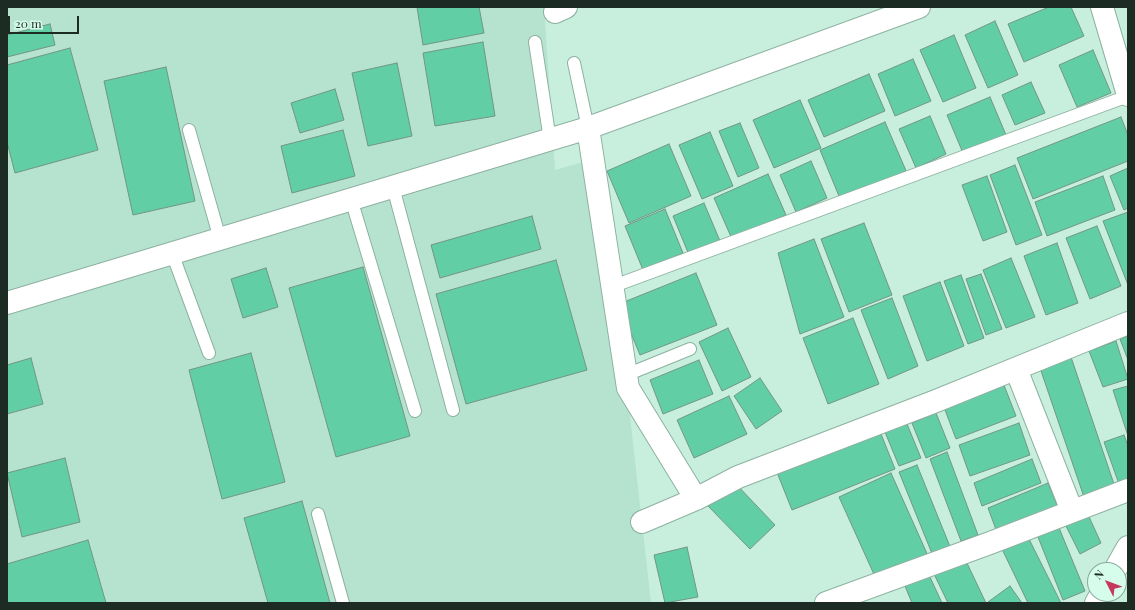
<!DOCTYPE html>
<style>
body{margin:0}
#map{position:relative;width:1135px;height:610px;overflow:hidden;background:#c8efdd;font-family:"Playfair Display",serif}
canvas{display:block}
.frame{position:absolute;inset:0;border:8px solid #1d2b25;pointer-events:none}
.north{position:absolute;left:1087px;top:562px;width:40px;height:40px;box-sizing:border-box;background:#d6fceb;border:1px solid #8ca89c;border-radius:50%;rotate:312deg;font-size:11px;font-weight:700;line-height:16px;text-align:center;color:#1d2b25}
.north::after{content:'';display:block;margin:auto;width:14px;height:18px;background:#c7385e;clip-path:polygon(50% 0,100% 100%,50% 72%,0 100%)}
.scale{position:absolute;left:8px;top:16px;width:71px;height:18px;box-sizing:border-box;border:2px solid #1d2b25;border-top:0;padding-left:5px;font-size:12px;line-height:14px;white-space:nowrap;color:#1d2b25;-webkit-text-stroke:3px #d6fceb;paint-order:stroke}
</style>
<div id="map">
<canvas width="1135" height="610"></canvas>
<div class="frame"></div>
<div class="north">N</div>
<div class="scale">20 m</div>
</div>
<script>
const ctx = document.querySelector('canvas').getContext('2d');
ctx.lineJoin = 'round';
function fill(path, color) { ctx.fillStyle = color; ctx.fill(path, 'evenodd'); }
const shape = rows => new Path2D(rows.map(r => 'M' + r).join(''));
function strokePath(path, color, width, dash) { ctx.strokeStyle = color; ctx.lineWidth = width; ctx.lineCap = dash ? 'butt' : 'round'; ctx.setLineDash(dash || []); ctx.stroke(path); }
fill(shape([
 [7,7,544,7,555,170,601,157,651,603,7,603]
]), '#b6e3cf');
const building = shape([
 [417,7,479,7,484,33,423,45,417,7],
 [1049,7,1071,7,1084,36,1024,62,1008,24,1049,7],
 [995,21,1018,75,988,88,965,35,995,21],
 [50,24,55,45,7,57,7,35,50,24],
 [954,35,976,88,943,102,920,50,954,35],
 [483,42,495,116,435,126,423,53,483,42],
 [70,48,98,150,15,173,7,142,7,65,70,48],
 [1093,50,1111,93,1077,107,1059,65,1093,50],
 [913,59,931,101,895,116,878,74,913,59],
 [397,63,412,136,368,146,352,73,397,63],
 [166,67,195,201,133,215,104,81,166,67],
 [869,74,885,111,824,137,808,100,869,74],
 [1031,82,1045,113,1015,125,1002,95,1031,82],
 [335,89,344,120,300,133,291,103,335,89],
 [990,97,1006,135,963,153,947,115,990,97],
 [800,100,821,148,774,168,753,120,800,100],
 [930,116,946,154,916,168,899,129,930,116],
 [1121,117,1128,135,1128,161,1033,199,1017,158,1121,117],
 [885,122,907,173,841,201,820,150,885,122],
 [740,123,759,168,738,177,719,131,740,123],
 [343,130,355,176,292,193,281,146,343,130],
 [710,132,733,186,702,199,679,145,710,132],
 [669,144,691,196,629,223,607,171,669,144],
 [811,161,827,198,796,212,780,175,811,161],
 [1015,165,1042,235,1016,245,990,175,1015,165],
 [1128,168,1128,208,1124,210,1110,176,1128,168],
 [768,174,786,215,732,239,714,198,768,174],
 [987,176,1007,232,983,241,962,185,987,176],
 [1103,176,1115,210,1047,236,1035,202,1103,176],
 [704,203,720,241,689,255,673,216,704,203],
 [665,209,683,253,643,270,625,226,665,209],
 [1128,212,1128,285,1103,221,1128,212],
 [532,216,541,249,440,278,431,245,532,216],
 [864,223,892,295,849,312,821,239,864,223],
 [1097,226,1121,286,1090,299,1066,238,1097,226],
 [814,239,844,317,800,334,778,253,814,239],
 [1057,243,1078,303,1046,315,1024,256,1057,243],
 [1011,258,1035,317,1006,328,983,270,1011,258],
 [556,260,587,370,466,404,436,294,556,260],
 [363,267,410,436,336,457,289,288,363,267],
 [266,268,278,307,243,318,231,279,266,268],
 [696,273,717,325,640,355,619,304,696,273],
 [981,274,1002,329,986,335,966,279,981,274],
 [961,275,984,338,968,344,944,281,961,275],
 [940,282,964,346,927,361,903,296,940,282],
 [892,298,918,366,888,379,861,310,892,298],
 [853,318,879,384,828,404,803,338,853,318],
 [728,328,751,377,722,391,699,342,728,328],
 [1128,336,1128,360,1120,339,1128,336],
 [1116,341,1128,379,1103,387,1089,351,1116,341],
 [251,353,285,482,222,499,189,370,251,353],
 [1070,354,1116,490,1085,500,1039,365,1070,354],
 [31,358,43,404,7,414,7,365,31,358],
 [699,360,713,394,663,414,650,380,699,360],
 [760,378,782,411,756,429,734,396,760,378],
 [1002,380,1016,416,956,439,942,402,1002,380],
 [1128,386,1128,436,1113,390,1128,386],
 [729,396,747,434,694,458,677,420,729,396],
 [936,413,950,448,926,458,912,423,936,413],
 [1019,423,1030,455,970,476,959,445,1019,423],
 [907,424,921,458,899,466,885,432,907,424],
 [879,429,895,469,792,510,776,470,879,429],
 [1124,435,1128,446,1128,481,1119,484,1104,442,1124,435],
 [947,452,978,535,961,541,930,459,947,452],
 [65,458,80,522,22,537,7,473,65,458],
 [1032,459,1041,483,982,506,974,483,1032,459],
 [917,465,951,549,933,556,899,472,917,465],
 [891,473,929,558,877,581,839,497,891,473],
 [735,483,775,525,750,549,708,506,735,483],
 [1048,483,1059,510,998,535,988,508,1048,483],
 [302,501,330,603,268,603,244,518,302,501],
 [1085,508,1101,543,1080,554,1062,518,1085,508],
 [1057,523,1085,591,1063,600,1036,532,1057,523],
 [1028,537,1061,603,1028,603,1002,549,1028,537],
 [88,540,106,603,7,603,7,564,88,540],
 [687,547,698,597,665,603,654,555,687,547],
 [965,559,986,603,948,603,934,574,965,559],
 [929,575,942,603,912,603,905,586,929,575],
 [1010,586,1022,603,988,603,988,602,1010,586]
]);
fill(building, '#61cea5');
strokePath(building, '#729686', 1);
const service = shape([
 [535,42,550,140],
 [574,63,588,128],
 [189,130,220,239],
 [393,187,453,410],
 [351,199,415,411],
 [172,253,209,353],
 [611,287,1128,96],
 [626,375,690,349],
 [318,514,343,603]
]);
const minor = shape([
 [555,12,566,7],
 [588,128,628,388,696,499],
 [7,303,588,128,919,7],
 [1016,369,1072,511],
 [642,522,696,499,738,477,936,401,1128,323],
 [826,603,990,543,1128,490]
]);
const tertiary = shape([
 [1102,7,1128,95],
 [1115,570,1128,547],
 [1096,603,1101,594]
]);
strokePath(service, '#8db1a1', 14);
strokePath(minor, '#8db1a1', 24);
strokePath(tertiary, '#8db1a1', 24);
strokePath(service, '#fff', 12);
strokePath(minor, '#fff', 22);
strokePath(tertiary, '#fff', 22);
</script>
